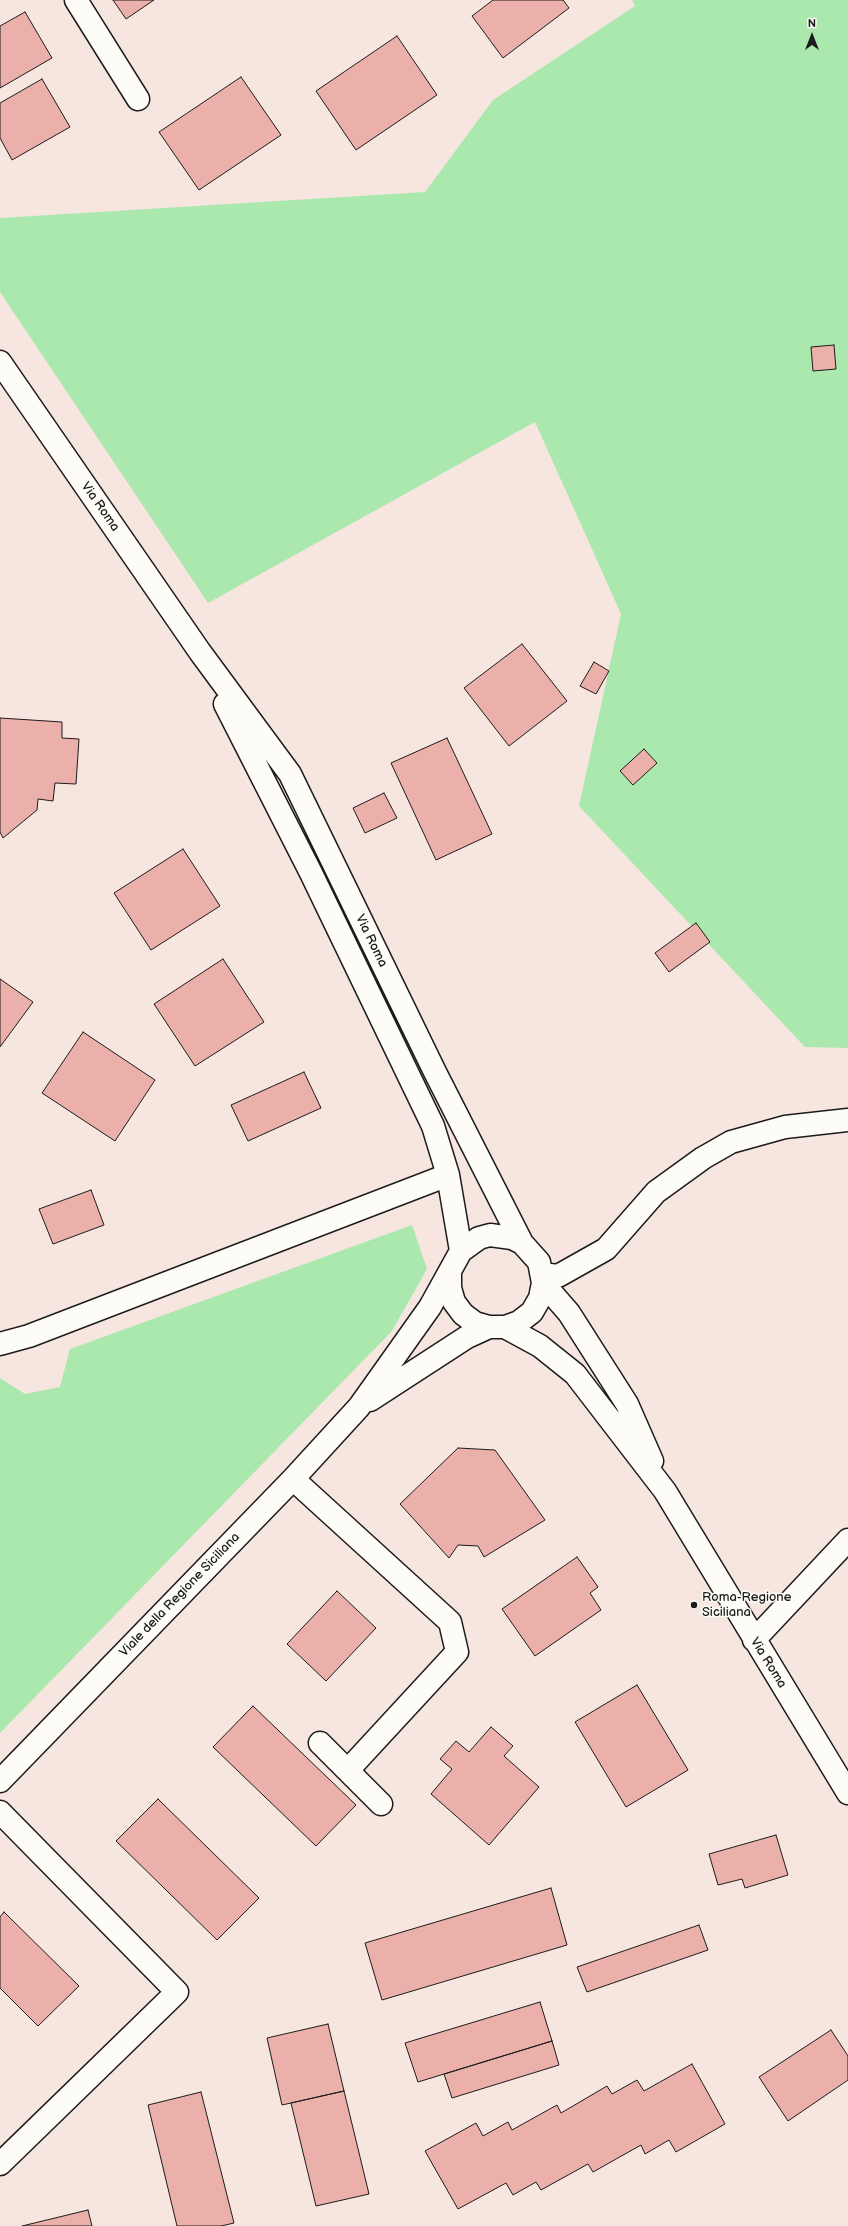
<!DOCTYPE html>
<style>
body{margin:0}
#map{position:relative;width:848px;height:2226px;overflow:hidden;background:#f7e5e0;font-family:"Balsamiq Sans",sans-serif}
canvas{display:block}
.north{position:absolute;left:792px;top:16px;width:40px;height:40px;-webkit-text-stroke:3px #fdfcf7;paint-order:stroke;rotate:0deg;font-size:11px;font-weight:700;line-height:16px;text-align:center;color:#1c1c1c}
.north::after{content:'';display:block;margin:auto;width:14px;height:18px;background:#1c1c1c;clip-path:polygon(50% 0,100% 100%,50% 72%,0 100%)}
</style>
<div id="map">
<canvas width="848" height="2226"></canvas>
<div class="north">N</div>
</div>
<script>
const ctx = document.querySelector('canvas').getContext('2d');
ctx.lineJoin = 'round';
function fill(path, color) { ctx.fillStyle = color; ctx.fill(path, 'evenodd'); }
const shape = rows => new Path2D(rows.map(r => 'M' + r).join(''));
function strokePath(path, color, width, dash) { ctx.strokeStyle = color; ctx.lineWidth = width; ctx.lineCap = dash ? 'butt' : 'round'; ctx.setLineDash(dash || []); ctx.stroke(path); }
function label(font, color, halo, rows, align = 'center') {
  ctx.font = font + ' "Balsamiq Sans",sans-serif'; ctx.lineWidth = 3; ctx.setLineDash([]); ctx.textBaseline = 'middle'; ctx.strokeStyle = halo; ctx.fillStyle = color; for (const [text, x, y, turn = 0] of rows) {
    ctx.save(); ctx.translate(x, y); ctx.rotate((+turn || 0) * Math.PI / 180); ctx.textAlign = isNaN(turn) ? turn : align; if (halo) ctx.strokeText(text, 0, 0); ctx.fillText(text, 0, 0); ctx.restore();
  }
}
fill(shape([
 [632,0,848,0,848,1048,805,1047,579,806,621,614,535,422,208,603,0,292,0,218,425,192,493,100,635,6],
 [412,1225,427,1269,392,1331,0,1733,0,1378,25,1394,60,1387,70,1349]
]), '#abe8ae');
const building = shape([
 [113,0,154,0,126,19,113,0],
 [493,0,563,0,569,8,503,58,472,16,493,0],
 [25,12,52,58,0,88,0,26,25,12],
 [397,36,437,95,356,150,316,91,397,36],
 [241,77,281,135,199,190,159,132,241,77],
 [42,79,70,127,12,160,0,138,0,103,42,79],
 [834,345,836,369,813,371,811,347,834,345],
 [522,644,567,701,509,746,464,688,522,644],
 [594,662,609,671,596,694,580,686,594,662],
 [0,718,62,722,62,738,79,739,76,784,55,783,53,801,38,799,37,810,3,838,0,832,0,718],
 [447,738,492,834,436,860,391,763,447,738],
 [644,749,657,763,633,785,620,771,644,749],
 [384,793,397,818,365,833,353,808,384,793],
 [183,849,220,906,151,950,114,893,183,849],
 [696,923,710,942,669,972,655,953,696,923],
 [223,959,264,1022,195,1066,154,1004,223,959],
 [0,979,33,1002,0,1047,0,979],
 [83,1032,155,1080,115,1141,42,1093,83,1032],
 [304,1072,321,1108,248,1141,231,1105,304,1072],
 [91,1190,104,1225,53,1244,39,1209,91,1190],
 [458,1448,495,1450,545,1520,484,1557,478,1546,458,1545,449,1558,400,1504,458,1448],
 [577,1557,598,1587,590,1593,601,1610,535,1656,502,1609,577,1557],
 [337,1591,376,1628,326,1681,287,1644,337,1591],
 [637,1685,688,1770,626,1807,575,1722,637,1685],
 [253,1706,356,1805,316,1846,213,1747,253,1706],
 [491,1727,513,1746,504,1756,539,1787,489,1845,431,1794,452,1769,440,1759,456,1741,469,1752,491,1727],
 [158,1799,259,1898,217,1940,116,1841,158,1799],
 [776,1835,788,1875,745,1888,742,1879,718,1885,709,1854,776,1835],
 [551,1888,567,1945,382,2000,365,1943,551,1888],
 [4,1912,79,1986,38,2026,0,1988,0,1917,4,1912],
 [699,1925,708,1950,587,1992,577,1967,699,1925],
 [540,2002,552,2041,418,2082,405,2043,540,2002],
 [328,2024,344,2091,282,2105,267,2038,328,2024],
 [831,2030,848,2056,848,2080,788,2121,759,2077,831,2030],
 [552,2041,559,2065,452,2098,444,2074,552,2041],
 [692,2064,725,2124,676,2152,669,2140,645,2154,641,2145,593,2172,588,2164,541,2190,536,2182,513,2195,506,2183,458,2209,425,2151,476,2123,483,2136,508,2122,512,2130,557,2105,561,2113,607,2086,612,2094,637,2080,644,2091,692,2064],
 [344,2091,369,2194,316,2206,291,2103,344,2091],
 [201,2092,234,2223,221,2226,177,2226,148,2105,201,2092],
 [88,2210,92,2226,22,2226,88,2210]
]);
fill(building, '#eab0a9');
strokePath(building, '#1c1c1c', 1);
const minor = shape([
 [76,0,138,99],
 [0,362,200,652,290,774,435,1072,522,1243],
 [225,704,311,873,433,1126,448,1175,461,1251],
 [542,1274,558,1276,606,1249,656,1192,703,1158,731,1142,785,1127,848,1120],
 [543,1283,569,1313,627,1404,652,1461],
 [505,1327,540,1346,575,1374,665,1491,848,1793],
 [0,1344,29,1336,448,1175],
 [370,1400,467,1337,489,1327],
 [293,1479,450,1622,457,1652,348,1770],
 [754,1640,848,1540],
 [320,1743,381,1804],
 [0,1781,293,1479,359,1407,430,1307,461,1251,479,1238,490,1235,512,1238,522,1243,539,1262,543,1283,540,1298,532,1312,519,1322,505,1327,489,1327,475,1323,463,1314,454,1302,450,1288,450,1273],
 [0,1812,177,1992,0,2164]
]);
strokePath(minor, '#1c1c1c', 25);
strokePath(minor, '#fdfcf7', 22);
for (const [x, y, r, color] of [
 [694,1605,4,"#1c1c1c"]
]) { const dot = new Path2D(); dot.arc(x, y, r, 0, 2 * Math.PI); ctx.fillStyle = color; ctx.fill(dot); strokePath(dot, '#fdfcf7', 1.5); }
label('13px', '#1c1c1c', '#fdfcf7', [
 ["Via Roma",100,507,55],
 ["Via Roma",371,941,64],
 ["Viale della Regione Siciliana",180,1595,-46],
 ["Via Roma",768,1663,58]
]);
label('13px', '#1c1c1c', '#fdfcf7', [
 ["Roma-Regione",702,1598],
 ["Siciliana",702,1613]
], 'left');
</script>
